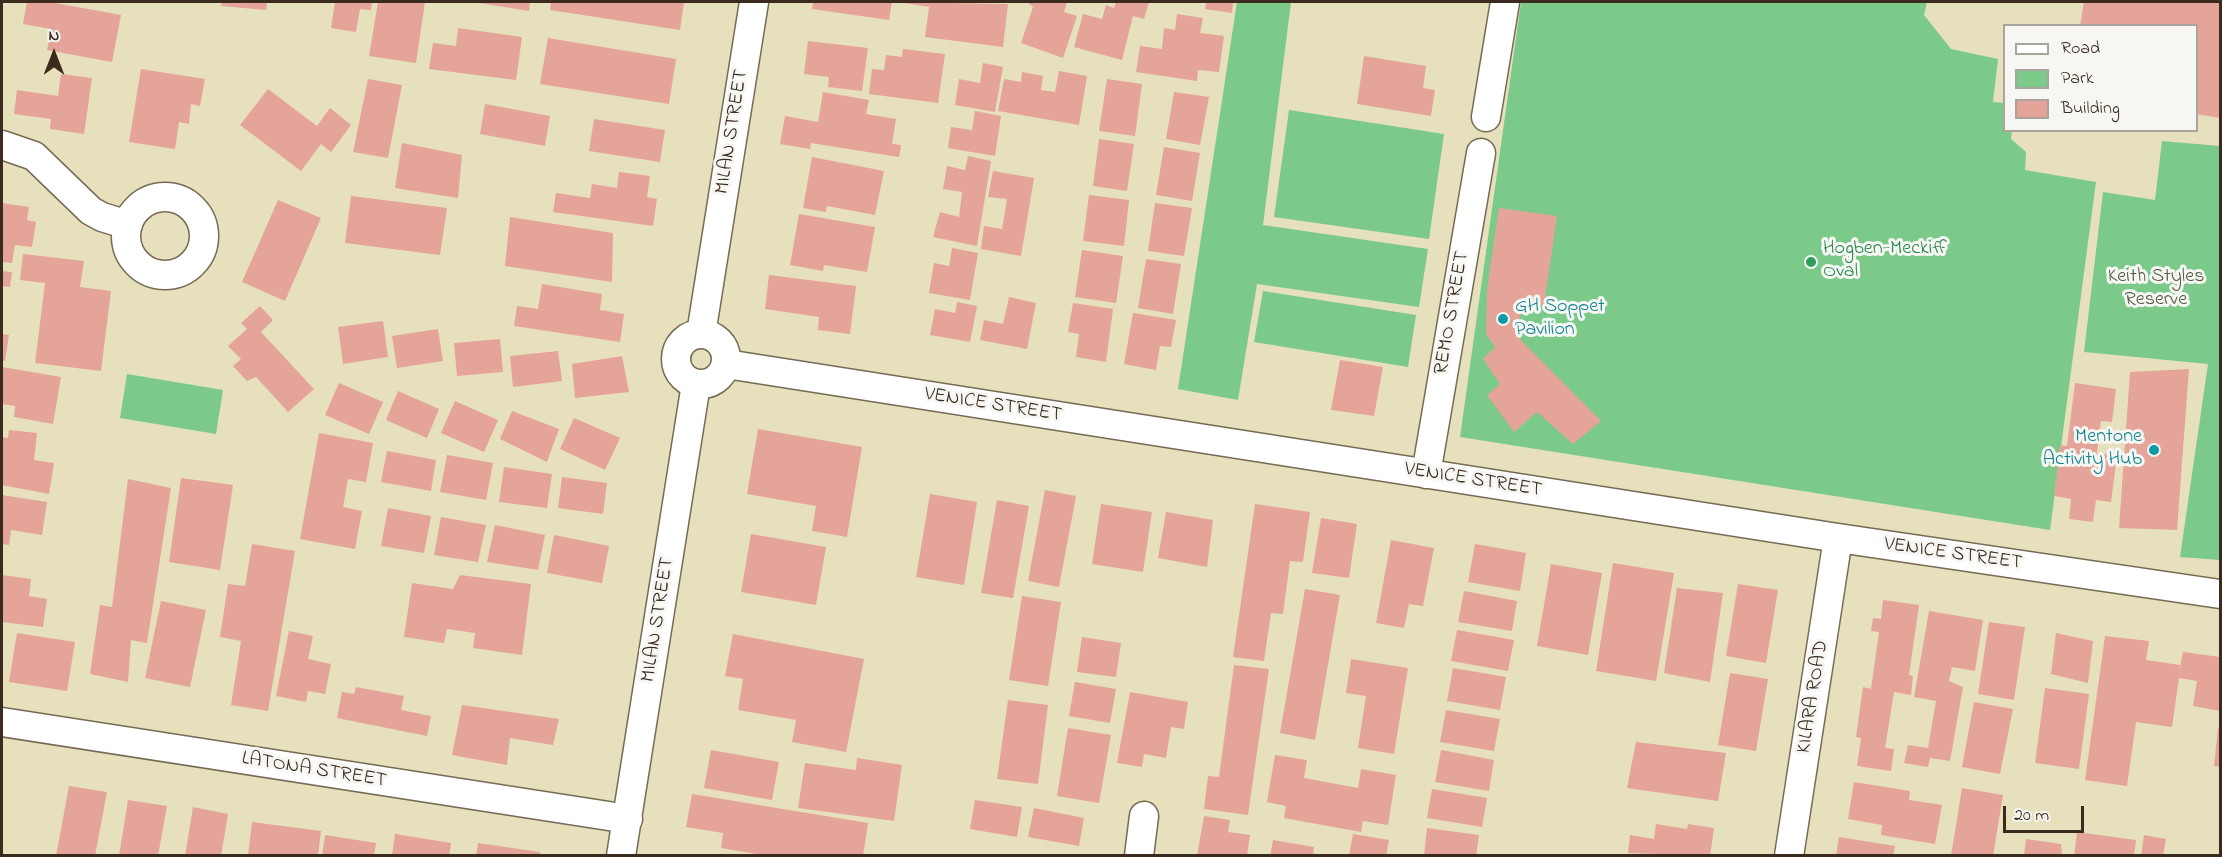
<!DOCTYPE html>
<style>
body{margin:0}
#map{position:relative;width:2222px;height:857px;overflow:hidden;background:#e7e0bc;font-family:"Indie Flower",sans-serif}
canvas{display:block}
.frame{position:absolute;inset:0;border:3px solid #3b2a1e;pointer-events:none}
.legend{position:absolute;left:2003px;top:24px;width:195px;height:108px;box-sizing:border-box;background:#f6f6f2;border:2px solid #aba49d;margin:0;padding:8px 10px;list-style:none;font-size:18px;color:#3b2a1e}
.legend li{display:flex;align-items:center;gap:12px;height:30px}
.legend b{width:30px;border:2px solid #aba49d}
.north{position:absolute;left:24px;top:24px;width:60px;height:60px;-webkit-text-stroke:4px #f6f6f2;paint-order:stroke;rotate:0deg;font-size:16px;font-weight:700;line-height:24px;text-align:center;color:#3b2a1e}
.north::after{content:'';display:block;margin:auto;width:21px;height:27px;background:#3b2a1e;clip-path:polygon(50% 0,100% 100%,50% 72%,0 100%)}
.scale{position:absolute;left:2003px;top:806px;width:81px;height:27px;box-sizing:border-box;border:3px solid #3b2a1e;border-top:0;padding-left:8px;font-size:18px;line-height:21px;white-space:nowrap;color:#3b2a1e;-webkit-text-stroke:4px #f6f6f2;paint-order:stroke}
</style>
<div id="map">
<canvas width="2222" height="857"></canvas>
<div class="frame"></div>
<ul class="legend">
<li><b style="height:8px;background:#fff"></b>Road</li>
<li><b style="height:16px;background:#7bca8a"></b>Park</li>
<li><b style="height:16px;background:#e4a49a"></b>Building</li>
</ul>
<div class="north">N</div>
<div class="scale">20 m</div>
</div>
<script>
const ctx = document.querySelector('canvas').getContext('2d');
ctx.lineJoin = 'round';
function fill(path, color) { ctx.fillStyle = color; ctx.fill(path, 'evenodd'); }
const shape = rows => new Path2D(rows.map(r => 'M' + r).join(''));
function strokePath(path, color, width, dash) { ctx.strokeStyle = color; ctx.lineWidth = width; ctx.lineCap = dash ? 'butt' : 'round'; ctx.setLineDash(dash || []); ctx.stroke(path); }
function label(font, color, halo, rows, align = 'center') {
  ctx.font = font + ' "Indie Flower",sans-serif'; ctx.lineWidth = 6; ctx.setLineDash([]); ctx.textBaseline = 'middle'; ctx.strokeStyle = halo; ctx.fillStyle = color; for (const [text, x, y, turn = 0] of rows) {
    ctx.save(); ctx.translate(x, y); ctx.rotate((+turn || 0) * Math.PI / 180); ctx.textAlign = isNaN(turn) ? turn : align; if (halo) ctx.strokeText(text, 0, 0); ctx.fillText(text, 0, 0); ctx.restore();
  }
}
fill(shape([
 [1237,2,1291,2,1263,225,1428,249,1419,307,1257,284,1238,400,1178,389],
 [1521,2,1927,2,1924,15,1951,49,1998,59,1993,102,2004,103,2004,130,2012,131,2011,139,2026,152,2025,170,2096,182,2050,530,1460,437],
 [1289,110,1444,134,1429,239,1274,217],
 [2162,141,2220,146,2220,560,2180,557,2208,364,2084,352,2103,192,2155,200],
 [1263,291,1416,315,1408,367,1254,342],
 [127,374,223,390,216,434,120,418]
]), '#7bca8a');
fill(shape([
 [27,2,50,2,121,15,112,62,47,50,51,29,23,24],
 [222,2,267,2,266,10,221,6],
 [335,2,372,2,371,10,360,9,356,32,331,28],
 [378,2,425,2,416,63,369,56],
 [473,2,530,2,529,11],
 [551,2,684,2,680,30,550,10],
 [813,2,892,2,889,20,812,9],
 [898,2,1008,4,1003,47,925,37,929,7],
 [1027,2,1067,2,1064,12,1077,16,1063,58,1021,43,1033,7],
 [1116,2,1149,2,1144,19,1133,16,1122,60,1074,47,1083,14,1102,19,1106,5,1114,8],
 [1206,2,1233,2,1232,13,1205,9],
 [2084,2,2220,2,2220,118,2196,114,2196,26,2080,26],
 [1177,14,1203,18,1200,33,1224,36,1219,72,1198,70,1197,81,1136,72,1140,46,1162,49,1164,28,1175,30],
 [458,28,522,37,516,80,429,69,433,43,456,46],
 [548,38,676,59,669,104,540,84],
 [808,41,868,48,862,91,828,87,829,77,804,74],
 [903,49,945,54,938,103,869,94,872,69,884,70,886,55,902,57],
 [1364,56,1426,66,1423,88,1435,90,1431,116,1357,104],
 [983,63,1003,67,995,112,955,105,959,79,980,83],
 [141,69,205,79,200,106,191,104,189,124,179,122,175,149,129,142],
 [1059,71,1087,76,1079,125,998,111,1004,79,1021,82,1022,72,1043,76,1041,90,1055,92],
 [61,74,92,78,84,134,50,129,51,119,14,114,17,90,58,96],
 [368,79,402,85,388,158,353,152],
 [1107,79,1142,84,1135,136,1099,131],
 [268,89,317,126,330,108,351,125,331,152,321,144,301,171,240,125],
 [823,92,869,100,866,114,896,119,892,144,901,145,899,157,811,143,810,149,780,144,785,116,818,122],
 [1174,92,1209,97,1200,145,1166,139],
 [485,104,550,116,545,146,480,134],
 [975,111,1001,116,995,156,948,148,951,127,972,130],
 [594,119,665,130,660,162,589,151],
 [1099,139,1134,144,1127,191,1093,186],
 [402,143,462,155,458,198,395,188],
 [1164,147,1200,153,1192,201,1156,195],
 [968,156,991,161,977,246,933,237,940,212,959,217,962,192,943,189,947,166,965,170],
 [812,157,884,171,875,215,827,206,826,212,803,208],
 [993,171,1034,178,1021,256,981,249,984,226,1002,229,1007,199,988,197],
 [619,172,650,176,647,197,657,199,653,226,553,212,556,193,590,198,592,184,617,188],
 [1089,195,1129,200,1124,246,1083,241],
 [351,196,447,208,440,255,345,243],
 [278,200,321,218,285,301,242,282],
 [2,203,29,207,27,220,36,222,32,247,15,245,12,263,2,262],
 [1155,203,1192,208,1184,256,1148,251],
 [1499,208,1557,216,1544,305,1521,302,1518,337,1601,421,1573,444,1537,412,1514,432,1487,395,1500,384,1483,359,1495,347,1486,334,1487,289],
 [799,214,875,227,867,272,824,265,823,271,790,265],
 [510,217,613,233,612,282,505,266],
 [952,248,978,253,970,300,929,293,934,263,949,266],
 [1082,250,1123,256,1116,303,1075,297],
 [23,254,84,261,80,287,111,291,101,371,35,363,45,283,20,280],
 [1146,259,1181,264,1173,314,1138,308],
 [2,271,12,272,10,287,2,286],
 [769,275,856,286,850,334,818,330,819,317,765,309],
 [542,284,602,294,600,310,624,314,620,342,514,326,517,306,538,309],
 [1009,297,1036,303,1027,349,980,340,984,320,1003,324],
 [957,302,977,306,970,342,930,335,935,309,955,313],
 [1073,303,1113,309,1106,362,1076,357,1079,334,1068,332],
 [260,306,273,320,261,332,314,389,288,412,256,377,247,381,233,366,241,359,228,346,247,329,241,323],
 [1133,313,1176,320,1171,347,1160,346,1156,370,1124,364],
 [383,321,388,357,343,364,338,327],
 [438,329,443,361,397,368,392,336],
 [2,334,9,335,5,361,2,360],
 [500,339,503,372,457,376,454,343],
 [558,351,562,381,513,387,510,356],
 [622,356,629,392,575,398,572,364],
 [1340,360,1383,367,1374,416,1331,410],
 [2,367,61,377,53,424,14,417,15,406,2,404],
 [2189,369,2177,530,2119,528,2130,372],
 [339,383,383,402,369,434,325,415],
 [2075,383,2116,389,2112,422,2101,421,2097,453,2117,456,2111,502,2096,500,2093,522,2069,519,2071,499,2054,496,2060,445,2067,446],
 [398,391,439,409,427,438,386,420],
 [455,401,498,420,484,452,441,433],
 [512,411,559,429,547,462,500,439],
 [574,418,620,438,605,470,560,449],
 [758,429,862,447,847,537,812,531,816,506,747,494],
 [9,430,37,433,34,460,54,463,49,494,2,485,2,437,8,438],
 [319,433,373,443,366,482,348,479,343,507,362,511,355,549,300,539],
 [387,451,436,460,431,491,381,482],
 [447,455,493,463,486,500,440,492],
 [504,467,552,474,547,508,499,502],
 [562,477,607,483,603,514,558,508],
 [181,478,233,485,220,570,169,562],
 [128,479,171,488,147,643,131,640,128,682,90,674,100,605,112,607],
 [1045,490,1076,496,1059,587,1028,581],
 [930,494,977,502,964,585,916,577],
 [2,495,47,502,42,535,11,530,9,545,2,544],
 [997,500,1029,506,1013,598,981,593],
 [1101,504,1152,512,1143,572,1092,564],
 [1255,504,1310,512,1303,562,1290,561,1283,614,1271,613,1264,661,1233,657],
 [388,508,431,516,424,553,381,546],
 [1166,512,1213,520,1207,567,1158,558],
 [441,517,486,525,478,562,434,555],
 [1321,518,1357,524,1349,578,1312,573],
 [495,525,545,535,538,570,487,562],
 [751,534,826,547,816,605,741,592],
 [554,535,609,546,602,583,547,573],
 [1391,540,1434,548,1423,606,1409,604,1404,628,1376,623],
 [252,544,295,551,268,711,231,705,241,641,220,637,228,584,245,586],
 [1475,544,1526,553,1520,591,1468,582],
 [1613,563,1674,573,1656,681,1596,671],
 [1551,564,1602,573,1588,655,1537,646],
 [2,575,31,579,29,596,47,599,43,627,2,622],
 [460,575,531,584,522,655,473,648,475,633,447,629,444,643,404,637,412,583,453,589],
 [1738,584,1778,590,1766,663,1726,656],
 [1677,588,1723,593,1710,682,1664,673],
 [1305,589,1340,595,1315,740,1280,733],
 [1464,591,1517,601,1512,631,1458,622],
 [1022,596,1061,602,1048,686,1009,680],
 [1883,600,1919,605,1909,675,1913,676,1911,695,1894,692,1885,748,1894,749,1891,771,1857,766,1861,738,1856,737,1863,687,1871,689,1879,632,1871,631,1873,618,1881,619],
 [161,601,206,610,190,687,145,678],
 [1929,611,1983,620,1975,671,1952,667,1949,681,1963,687,1950,761,1930,758,1928,767,1904,763,1908,745,1928,748,1936,701,1914,697],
 [1989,622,2025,627,2014,700,1978,694],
 [1457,630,1514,640,1508,671,1451,661],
 [289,631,313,636,308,659,331,664,325,694,308,691,306,702,276,696],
 [17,633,75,642,67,691,9,682],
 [2056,633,2093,641,2088,683,2051,674],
 [733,634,864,659,846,752,792,742,796,720,738,710,743,679,725,676],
 [2105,636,2149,641,2146,660,2180,665,2179,673,2183,652,2220,657,2220,711,2193,706,2197,681,2179,678,2172,727,2136,722,2127,786,2085,780],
 [1082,637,1121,643,1116,677,1077,672],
 [1351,659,1408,668,1394,754,1358,748,1366,696,1346,693],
 [1234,665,1269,669,1248,815,1204,809,1208,776,1219,777],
 [1453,668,1506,677,1500,710,1447,701],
 [1730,673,1768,679,1756,751,1718,745],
 [1075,682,1116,689,1110,723,1069,716],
 [356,687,404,696,401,710,431,716,427,736,337,718,342,692,354,694],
 [2045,688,2089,694,2079,769,2035,763],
 [1130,692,1188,702,1184,729,1171,727,1166,758,1144,754,1142,767,1117,763],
 [1008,700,1048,705,1038,784,997,779],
 [1974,702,2013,709,2000,774,1962,767],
 [462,705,559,719,553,745,510,738,507,765,452,755],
 [1446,710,1500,719,1494,751,1440,742],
 [1068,728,1111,735,1099,803,1057,796],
 [2218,728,2220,728,2220,767,2214,766],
 [1636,742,1726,753,1718,801,1627,788],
 [711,750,779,762,772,800,704,788],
 [1441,750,1494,760,1489,791,1435,782],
 [1275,755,1307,760,1304,778,1358,788,1361,769,1396,775,1388,825,1363,821,1361,832,1284,818,1286,806,1267,802],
 [857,758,902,765,894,821,798,808,805,763,856,770],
 [1854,782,1910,791,1909,800,1942,805,1935,844,1881,835,1882,825,1848,819],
 [69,786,107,792,95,856,56,856],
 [1962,788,2003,795,1993,856,1951,856],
 [1432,789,1487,798,1482,827,1427,818],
 [692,794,868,823,863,856,768,856,721,848,723,833,686,827],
 [128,800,167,806,158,856,119,856],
 [975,800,1022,807,1017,837,970,829],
 [193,807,228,814,221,856,185,856],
 [1034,808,1084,818,1079,846,1028,837],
 [1204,816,1230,820,1228,832,1250,835,1247,856,1197,856],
 [252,822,321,831,318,856,248,856],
 [1656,824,1687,829,1688,824,1714,828,1710,856,1628,853,1630,835,1654,839],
 [1427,828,1479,835,1476,856,1424,856],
 [2077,832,2136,840,2134,856,2074,856],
 [395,834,451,843,449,856,392,856],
 [1353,834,1389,840,1386,856,1349,856],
 [325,835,376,843,374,856,322,856],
 [2144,835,2166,839,2163,856,2141,856],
 [1839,837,1895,846,1893,856,1836,856],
 [2026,839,2061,844,2062,856,2024,856],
 [1273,840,1314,847,1313,856,1270,856],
 [478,843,540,852,540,856,476,856]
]), '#e4a49a');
const minor = shape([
 [1486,117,1505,2],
 [2,145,34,156,91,211,102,217,128,225],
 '126 236a39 39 0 1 1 78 0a39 39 0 1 1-78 0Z',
 [701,334,754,2],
 '676 359a25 25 0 1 1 50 0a25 25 0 1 1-50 0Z',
 [726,364,1838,538,2220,594],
 [1426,474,1481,153],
 [2,722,628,819],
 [621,856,696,384],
 [1139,856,1144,816],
 [1789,856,1838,538]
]);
strokePath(minor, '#776a55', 31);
strokePath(minor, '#fff', 28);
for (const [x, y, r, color] of [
 [1811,262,6,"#2e9e5b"],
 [1503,319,6,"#0f9aa8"],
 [2154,450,6,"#0f9aa8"]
]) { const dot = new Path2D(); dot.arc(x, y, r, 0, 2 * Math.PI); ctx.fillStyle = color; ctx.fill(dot); strokePath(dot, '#f6f6f2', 2); }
label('20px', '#3b2a1e', '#f6f6f2', [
 ["MILAN STREET",733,132,-81],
 ["REMO STREET",1453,313,-80],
 ["VENICE STREET",993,406,9],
 ["VENICE STREET",1473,481,9],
 ["VENICE STREET",1953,555,8],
 ["MILAN STREET",659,620,-81],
 ["KILARA ROAD",1814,697,-81],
 ["LATONA STREET",314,771,9]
]);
label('20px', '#27864d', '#f6f6f2', [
 ["Hogben-Meckiff",1823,250],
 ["Oval",1823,273]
], 'left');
label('20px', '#4e5a3e', '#f6f6f2', [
 ["Keith Styles",2156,278],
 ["Reserve",2156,301]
]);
label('20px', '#0d838f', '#f6f6f2', [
 ["GH Soppet",1515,308],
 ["Pavilion",1515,331],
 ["Mentone",2142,438,"right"],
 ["Activity Hub",2142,461,"right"]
], 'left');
</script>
